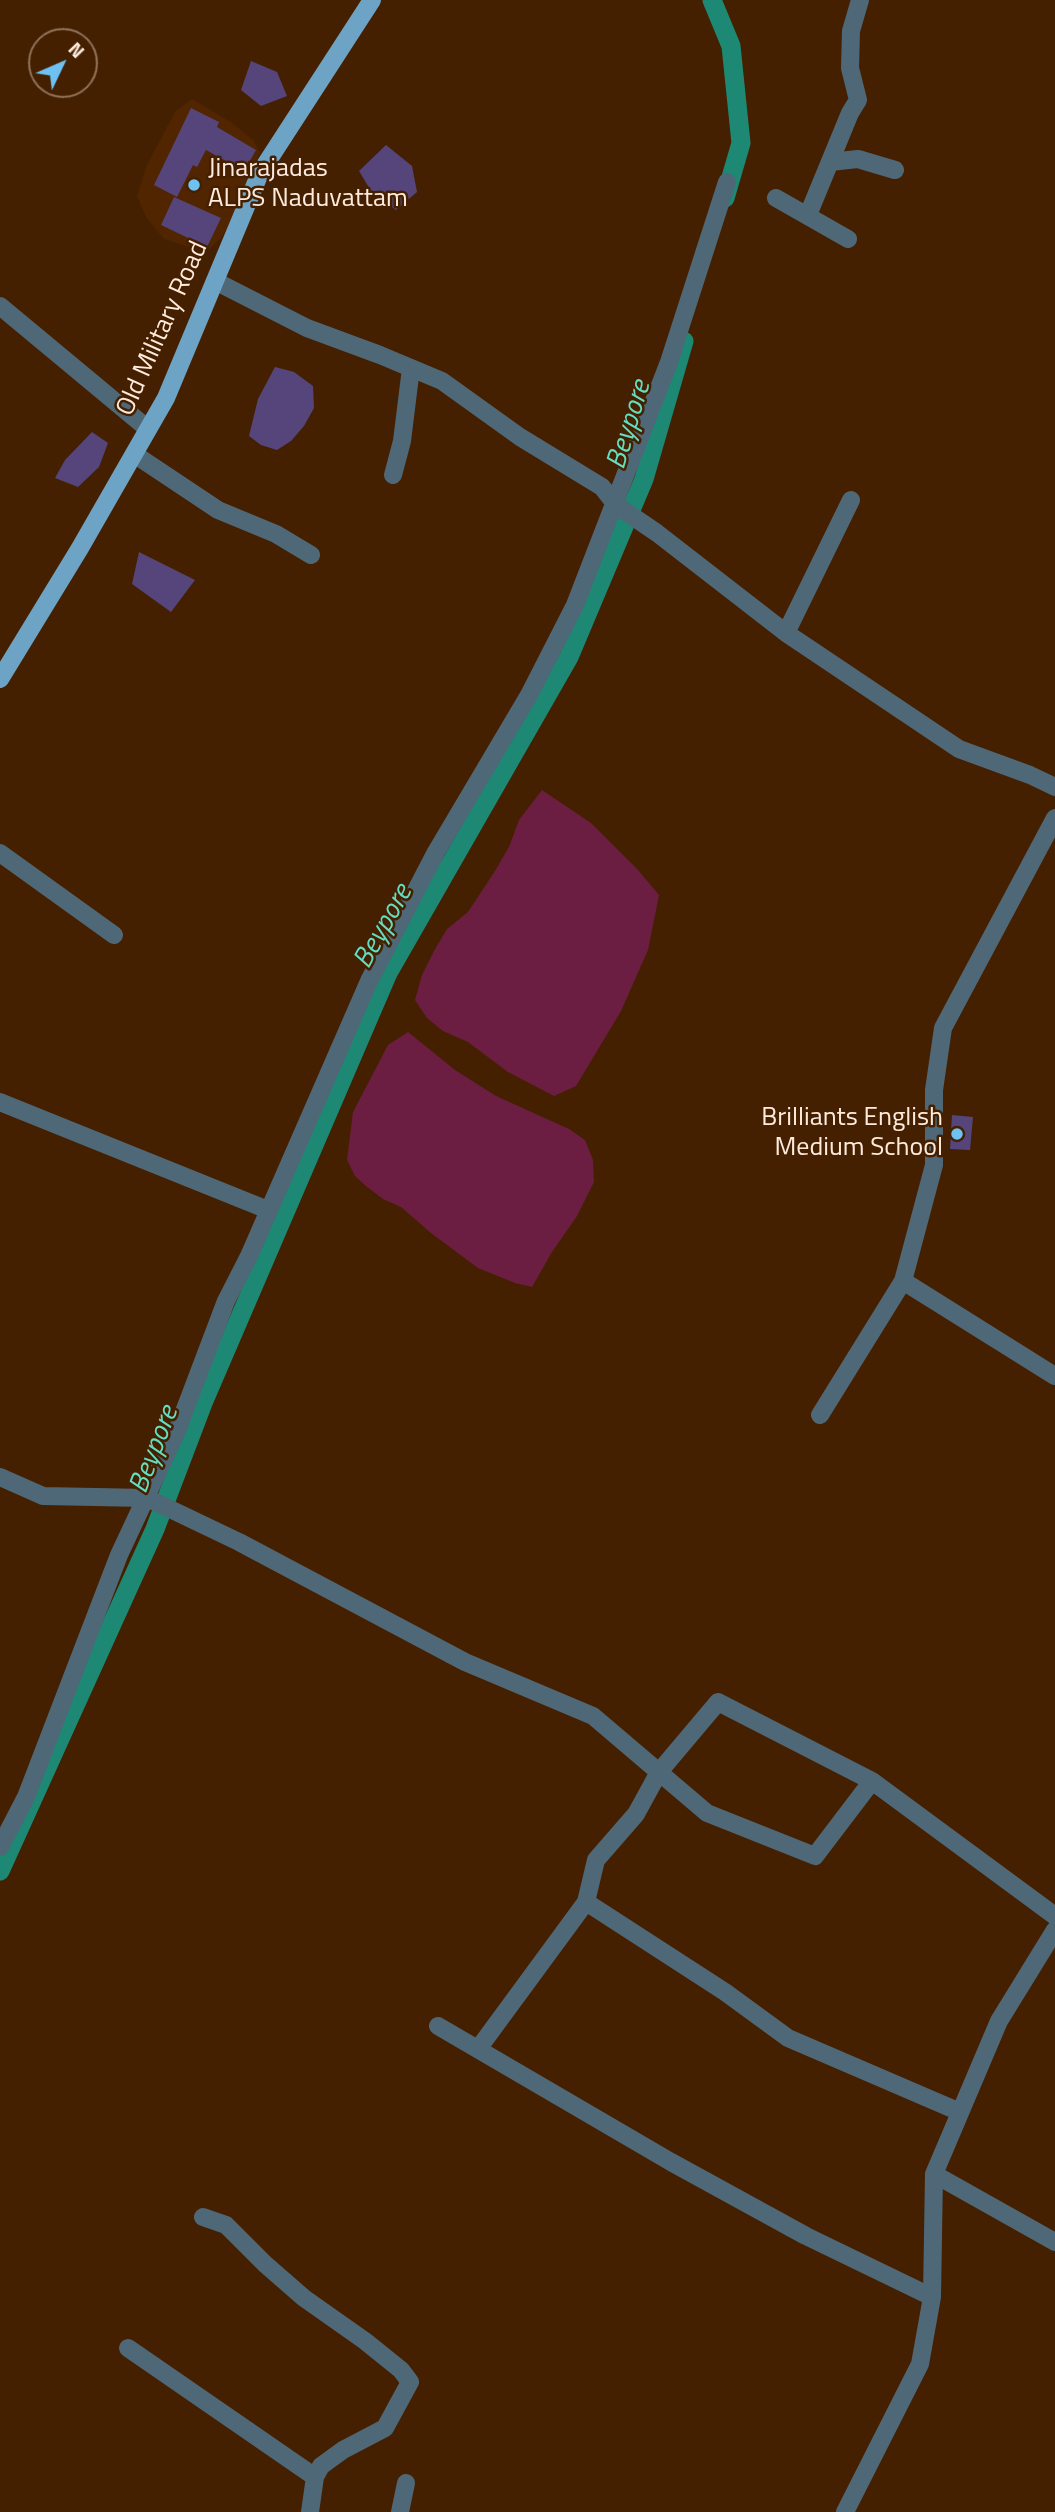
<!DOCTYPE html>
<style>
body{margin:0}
#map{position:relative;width:1055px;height:2512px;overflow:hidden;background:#452000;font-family:"Titillium Web",sans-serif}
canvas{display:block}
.north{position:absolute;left:28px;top:28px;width:70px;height:70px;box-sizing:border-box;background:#452000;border:2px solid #8f7159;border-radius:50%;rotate:46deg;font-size:19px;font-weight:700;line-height:28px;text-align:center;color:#feebde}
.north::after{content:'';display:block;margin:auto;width:24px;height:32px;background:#6ec2f3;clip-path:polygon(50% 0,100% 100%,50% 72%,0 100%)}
</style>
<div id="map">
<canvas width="1055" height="2512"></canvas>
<div class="north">N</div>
</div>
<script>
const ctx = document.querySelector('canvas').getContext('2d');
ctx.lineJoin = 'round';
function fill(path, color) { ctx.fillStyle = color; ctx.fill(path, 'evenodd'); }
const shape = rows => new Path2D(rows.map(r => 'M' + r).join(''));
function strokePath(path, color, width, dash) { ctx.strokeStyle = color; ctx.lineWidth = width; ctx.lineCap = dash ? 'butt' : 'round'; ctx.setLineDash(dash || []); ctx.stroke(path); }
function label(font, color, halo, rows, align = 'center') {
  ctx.font = font + ' "Titillium Web",sans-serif'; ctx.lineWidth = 5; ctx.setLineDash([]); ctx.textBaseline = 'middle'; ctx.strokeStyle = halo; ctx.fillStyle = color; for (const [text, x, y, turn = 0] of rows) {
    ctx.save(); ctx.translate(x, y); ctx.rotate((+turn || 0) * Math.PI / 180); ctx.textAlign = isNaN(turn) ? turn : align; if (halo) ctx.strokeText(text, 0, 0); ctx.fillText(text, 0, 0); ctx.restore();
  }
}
fill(shape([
 [192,99,231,122,253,140,260,152,235,216,221,238,206,252,164,239,146,217,137,196,147,165,175,112]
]), '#502500');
fill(shape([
 [542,790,591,823,638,870,659,895,648,950,621,1011,576,1086,554,1096,508,1072,468,1042,443,1031,427,1018,415,1000,422,975,434,951,447,929,468,912,495,871,509,847,519,820],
 [408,1032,455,1070,496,1096,569,1129,585,1140,593,1160,594,1182,577,1216,552,1252,532,1287,515,1283,478,1268,431,1233,401,1207,383,1199,366,1186,355,1176,347,1160,353,1112,388,1045]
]), '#6b1e41');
strokePath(shape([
 [712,0,731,46,741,143,725,198],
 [0,1871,155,1529,203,1403,388,973,569,657,644,479,684,341]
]), '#1d8873', 19);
fill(shape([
 [251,61,277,72,287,96,261,106,241,90],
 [191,108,219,122,217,127,256,150,244,171,206,150,197,167,193,165,177,197,154,185],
 [386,145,412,166,417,192,396,210,371,191,359,171],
 [174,197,221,218,207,247,161,225],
 [275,367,294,372,313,386,314,408,304,426,291,441,277,450,261,445,249,436,258,399],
 [92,432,108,443,99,467,78,487,55,478,65,460],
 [139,552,195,580,171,612,132,584],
 [952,1115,973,1117,970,1150,950,1149]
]), '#55457b');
strokePath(shape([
 [830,162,858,159,895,170],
 [776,198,848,239],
 [808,215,850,113,858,100,850,68,851,31,860,0],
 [215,281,307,328,380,355,442,381,520,437,602,487,616,505,657,533,786,633,959,749,1030,775,1055,787],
 [0,306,148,429],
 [134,454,218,510,276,534,311,555],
 [393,475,402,441,411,368],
 [786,633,851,500],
 [0,853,114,935],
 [0,1102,268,1210],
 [903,1281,1055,1376],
 [820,1415,903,1281,934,1165,934,1090,943,1028,1055,818],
 [0,1477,43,1496,147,1498,239,1542,465,1662,593,1716,707,1813,815,1856,872,1781,1055,1916],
 [0,1847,26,1797,119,1555,176,1433,226,1301,249,1256,369,981,436,852,529,695,575,605,669,362,727,182],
 [586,1902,725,1992,788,2038,960,2112],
 [1055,1930,999,2021,934,2174,1055,2242],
 [438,2026,671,2162,806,2236,932,2297,934,2174],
 [478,2049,586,1902,596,1860,636,1814,659,1772,718,1702,872,1781],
 [203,2217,226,2225,265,2264,304,2298,365,2341,401,2370,410,2382,385,2428,343,2450,321,2466,315,2477,310,2512],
 [128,2348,315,2477],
 [400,2512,406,2483],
 [845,2512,920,2364,932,2297]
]), '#4e6878', 18);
strokePath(shape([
 [0,679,80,548,166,398,260,173,372,0]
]), '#6da4c5', 18);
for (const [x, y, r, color] of [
 [194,185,7,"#6ec2f3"],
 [957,1134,7,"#6ec2f3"]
]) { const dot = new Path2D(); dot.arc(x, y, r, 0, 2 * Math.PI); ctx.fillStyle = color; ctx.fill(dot); strokePath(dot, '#452000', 2.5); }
label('26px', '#feebde', '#452000', [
 ["Jinarajadas",208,170],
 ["ALPS Naduvattam",208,200],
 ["Brilliants English",943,1119,"right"],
 ["Medium School",943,1149,"right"]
], 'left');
label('26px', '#feebde', '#452000', [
 ["Old Military Road",163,329,-66]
]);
label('italic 28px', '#64ddc1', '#452000', [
 ["Beypore",630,425,-73],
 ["Beypore",384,927,-61],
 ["Beypore",155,1450,-69]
]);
</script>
